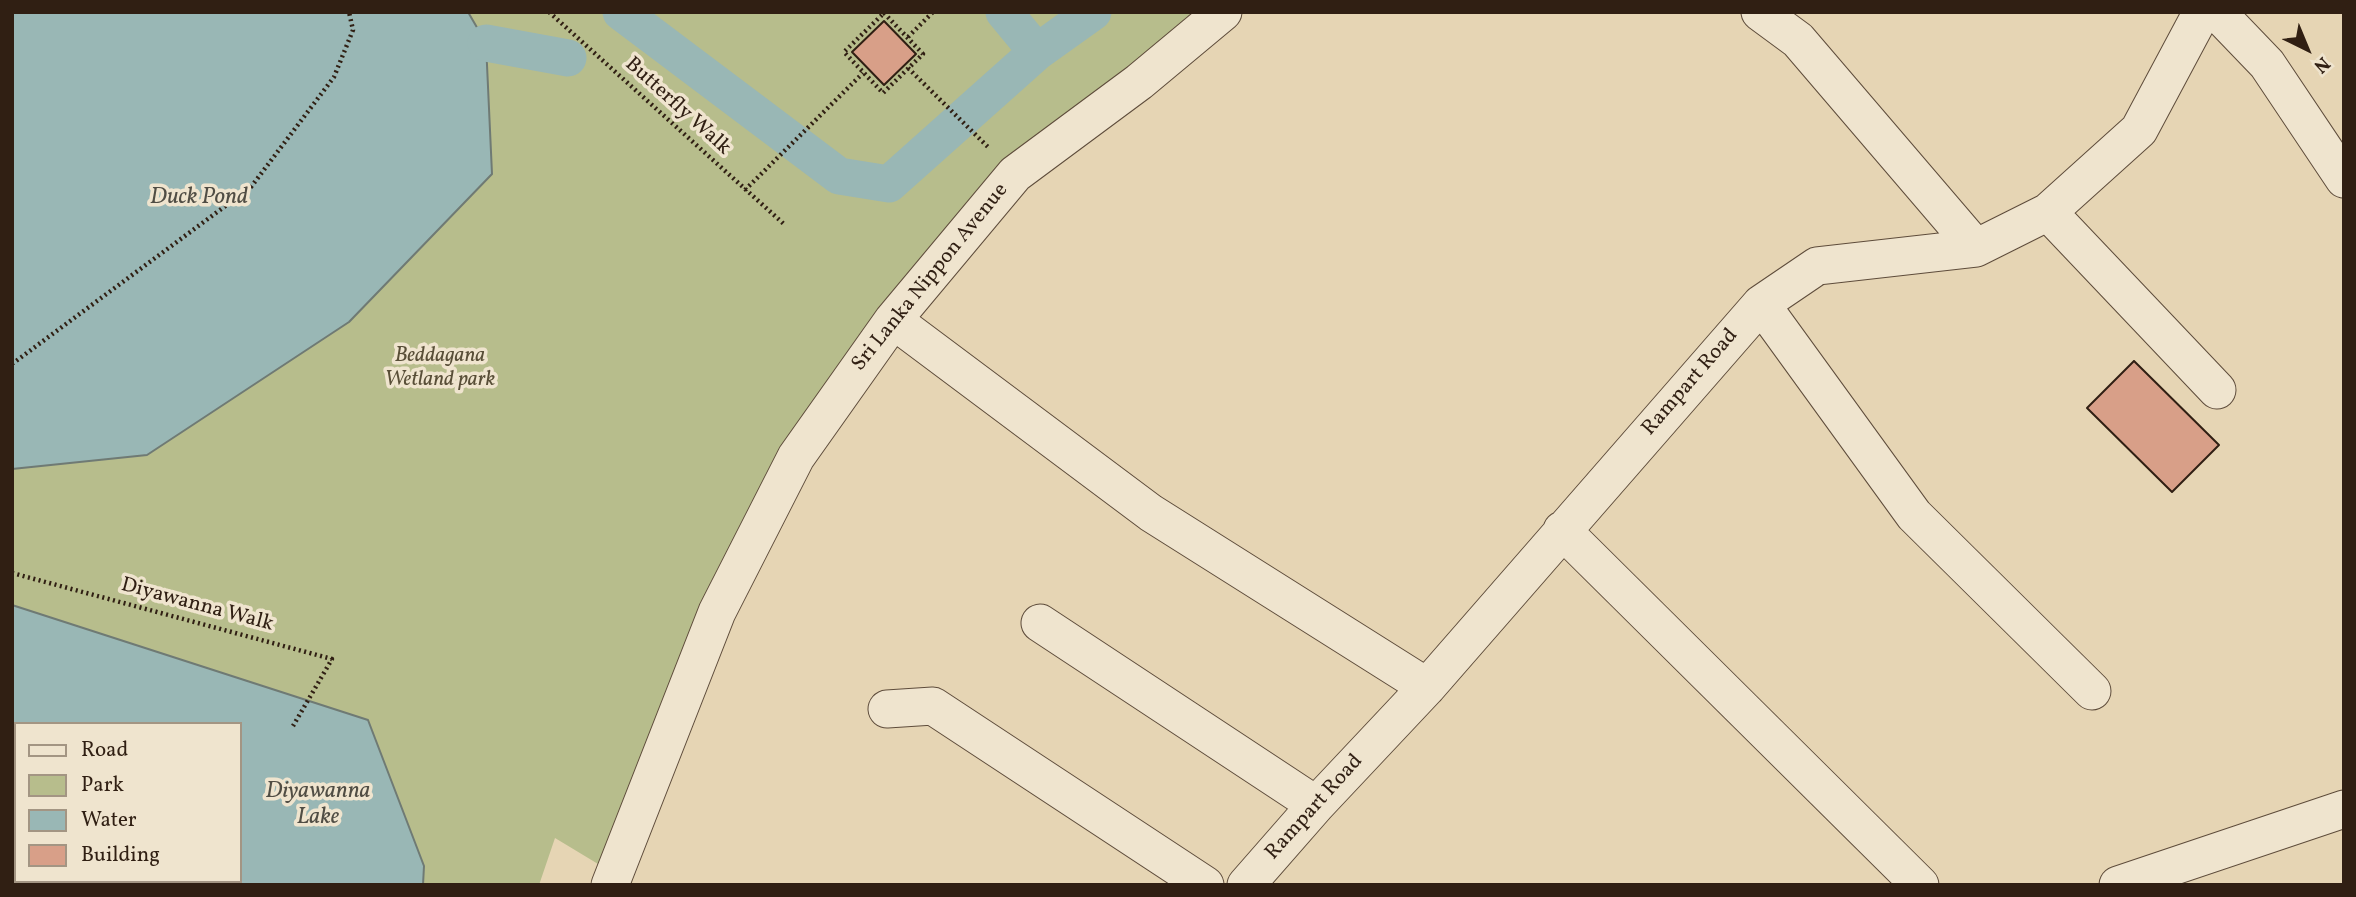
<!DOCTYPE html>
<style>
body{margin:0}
#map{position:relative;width:2356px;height:897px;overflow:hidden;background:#e6d5b4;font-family:Vollkorn,serif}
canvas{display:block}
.frame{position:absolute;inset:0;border:14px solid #301f13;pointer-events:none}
.legend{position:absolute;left:14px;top:722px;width:228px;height:161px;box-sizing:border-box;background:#efe4ce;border:2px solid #a39583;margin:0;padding:9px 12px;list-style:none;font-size:21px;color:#301f13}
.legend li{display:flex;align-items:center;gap:14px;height:35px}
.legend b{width:35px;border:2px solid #a39583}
.north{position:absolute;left:2272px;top:14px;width:70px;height:70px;-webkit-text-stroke:5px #efe4ce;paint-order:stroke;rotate:137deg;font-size:19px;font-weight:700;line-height:28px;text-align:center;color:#301f13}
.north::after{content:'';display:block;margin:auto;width:24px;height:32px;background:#301f13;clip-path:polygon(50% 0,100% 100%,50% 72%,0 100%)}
</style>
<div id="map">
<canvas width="2356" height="897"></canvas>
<div class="frame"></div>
<ul class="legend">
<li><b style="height:9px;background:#efe4ce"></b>Road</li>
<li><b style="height:19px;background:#b7bd8c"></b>Park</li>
<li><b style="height:19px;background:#99b7b5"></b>Water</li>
<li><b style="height:19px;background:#d89f88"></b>Building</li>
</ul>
<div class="north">N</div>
</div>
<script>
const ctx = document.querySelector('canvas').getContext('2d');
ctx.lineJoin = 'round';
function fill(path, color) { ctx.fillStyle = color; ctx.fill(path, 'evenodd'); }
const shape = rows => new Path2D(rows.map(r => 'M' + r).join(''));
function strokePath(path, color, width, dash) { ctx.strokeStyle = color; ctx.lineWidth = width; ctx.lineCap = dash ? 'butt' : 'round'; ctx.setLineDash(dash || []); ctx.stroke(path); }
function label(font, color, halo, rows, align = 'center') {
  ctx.font = font + ' Vollkorn,serif'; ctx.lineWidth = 7; ctx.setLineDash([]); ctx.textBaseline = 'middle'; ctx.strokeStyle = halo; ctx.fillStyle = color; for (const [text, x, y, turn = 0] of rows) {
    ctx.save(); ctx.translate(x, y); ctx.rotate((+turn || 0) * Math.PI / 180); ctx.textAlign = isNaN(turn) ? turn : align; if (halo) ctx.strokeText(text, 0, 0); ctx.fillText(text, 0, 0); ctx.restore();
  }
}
fill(shape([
 [12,12,1223,12,1015,174,796,457,613,873,555,838,539,885,423,885,424,866,368,720,12,605]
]), '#b7bd8c');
const water = shape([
 [12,12,468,12,486,43,492,174,349,322,147,455,12,469,12,12],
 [12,605,368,720,424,866,423,885,12,885,12,605],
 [16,724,240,724,240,881,16,881,16,724]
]);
fill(water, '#99b7b5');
strokePath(water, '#6f7a74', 2);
strokePath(shape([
 [621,12,839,176,889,184,1037,52],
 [1004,12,1037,52,1093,12],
 [486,43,568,58]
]), '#99b7b5', 37);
const building = shape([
 [884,21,916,54,884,85,852,52,884,21],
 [2134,361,2219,445,2172,492,2087,408,2134,361]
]);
fill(building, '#d89f88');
strokePath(building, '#301f13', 2);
const minor = shape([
 [1760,12,1798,40,1976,248],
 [2217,12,2267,64,2344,179],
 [2048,212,2217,390],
 [1761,304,1914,515,2092,691],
 [893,320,1151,513,1427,687],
 [1562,530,1920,885],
 [1040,623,1316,805],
 [887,709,933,706,1205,885],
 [610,885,717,612,796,457,893,320,1015,174,1139,82,1223,12],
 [1246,885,1316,805,1427,687,1761,304,1817,266,1976,248,2048,212,2139,130,2202,12],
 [2118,885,2344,809]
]);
strokePath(minor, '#5e4c3b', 39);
strokePath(shape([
 [549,12,785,225],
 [884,13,923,54,883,93,844,52,884,13],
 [908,37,933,12],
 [908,68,990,149],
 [745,190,863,73],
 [12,364,251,187,334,77,353,30,349,12],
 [12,573,332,659,293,726]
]), '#301f13', 4.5, [2, 3.5]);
strokePath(minor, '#efe4ce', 37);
label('21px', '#301f13', '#efe4ce', [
 ["Butterfly Walk",677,107,42],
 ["Sri Lanka Nippon Avenue",931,278,-51],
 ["Rampart Road",1691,383,-49],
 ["Diyawanna Walk",197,606,15],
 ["Rampart Road",1315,808,-48]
]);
label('italic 21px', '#584e37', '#efe4ce', [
 ["Beddagana",440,357],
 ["Wetland park",440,381]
]);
label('italic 23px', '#504d44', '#efe4ce', [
 ["Duck Pond",199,199],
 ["Diyawanna",318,793],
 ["Lake",318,819]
]);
</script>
